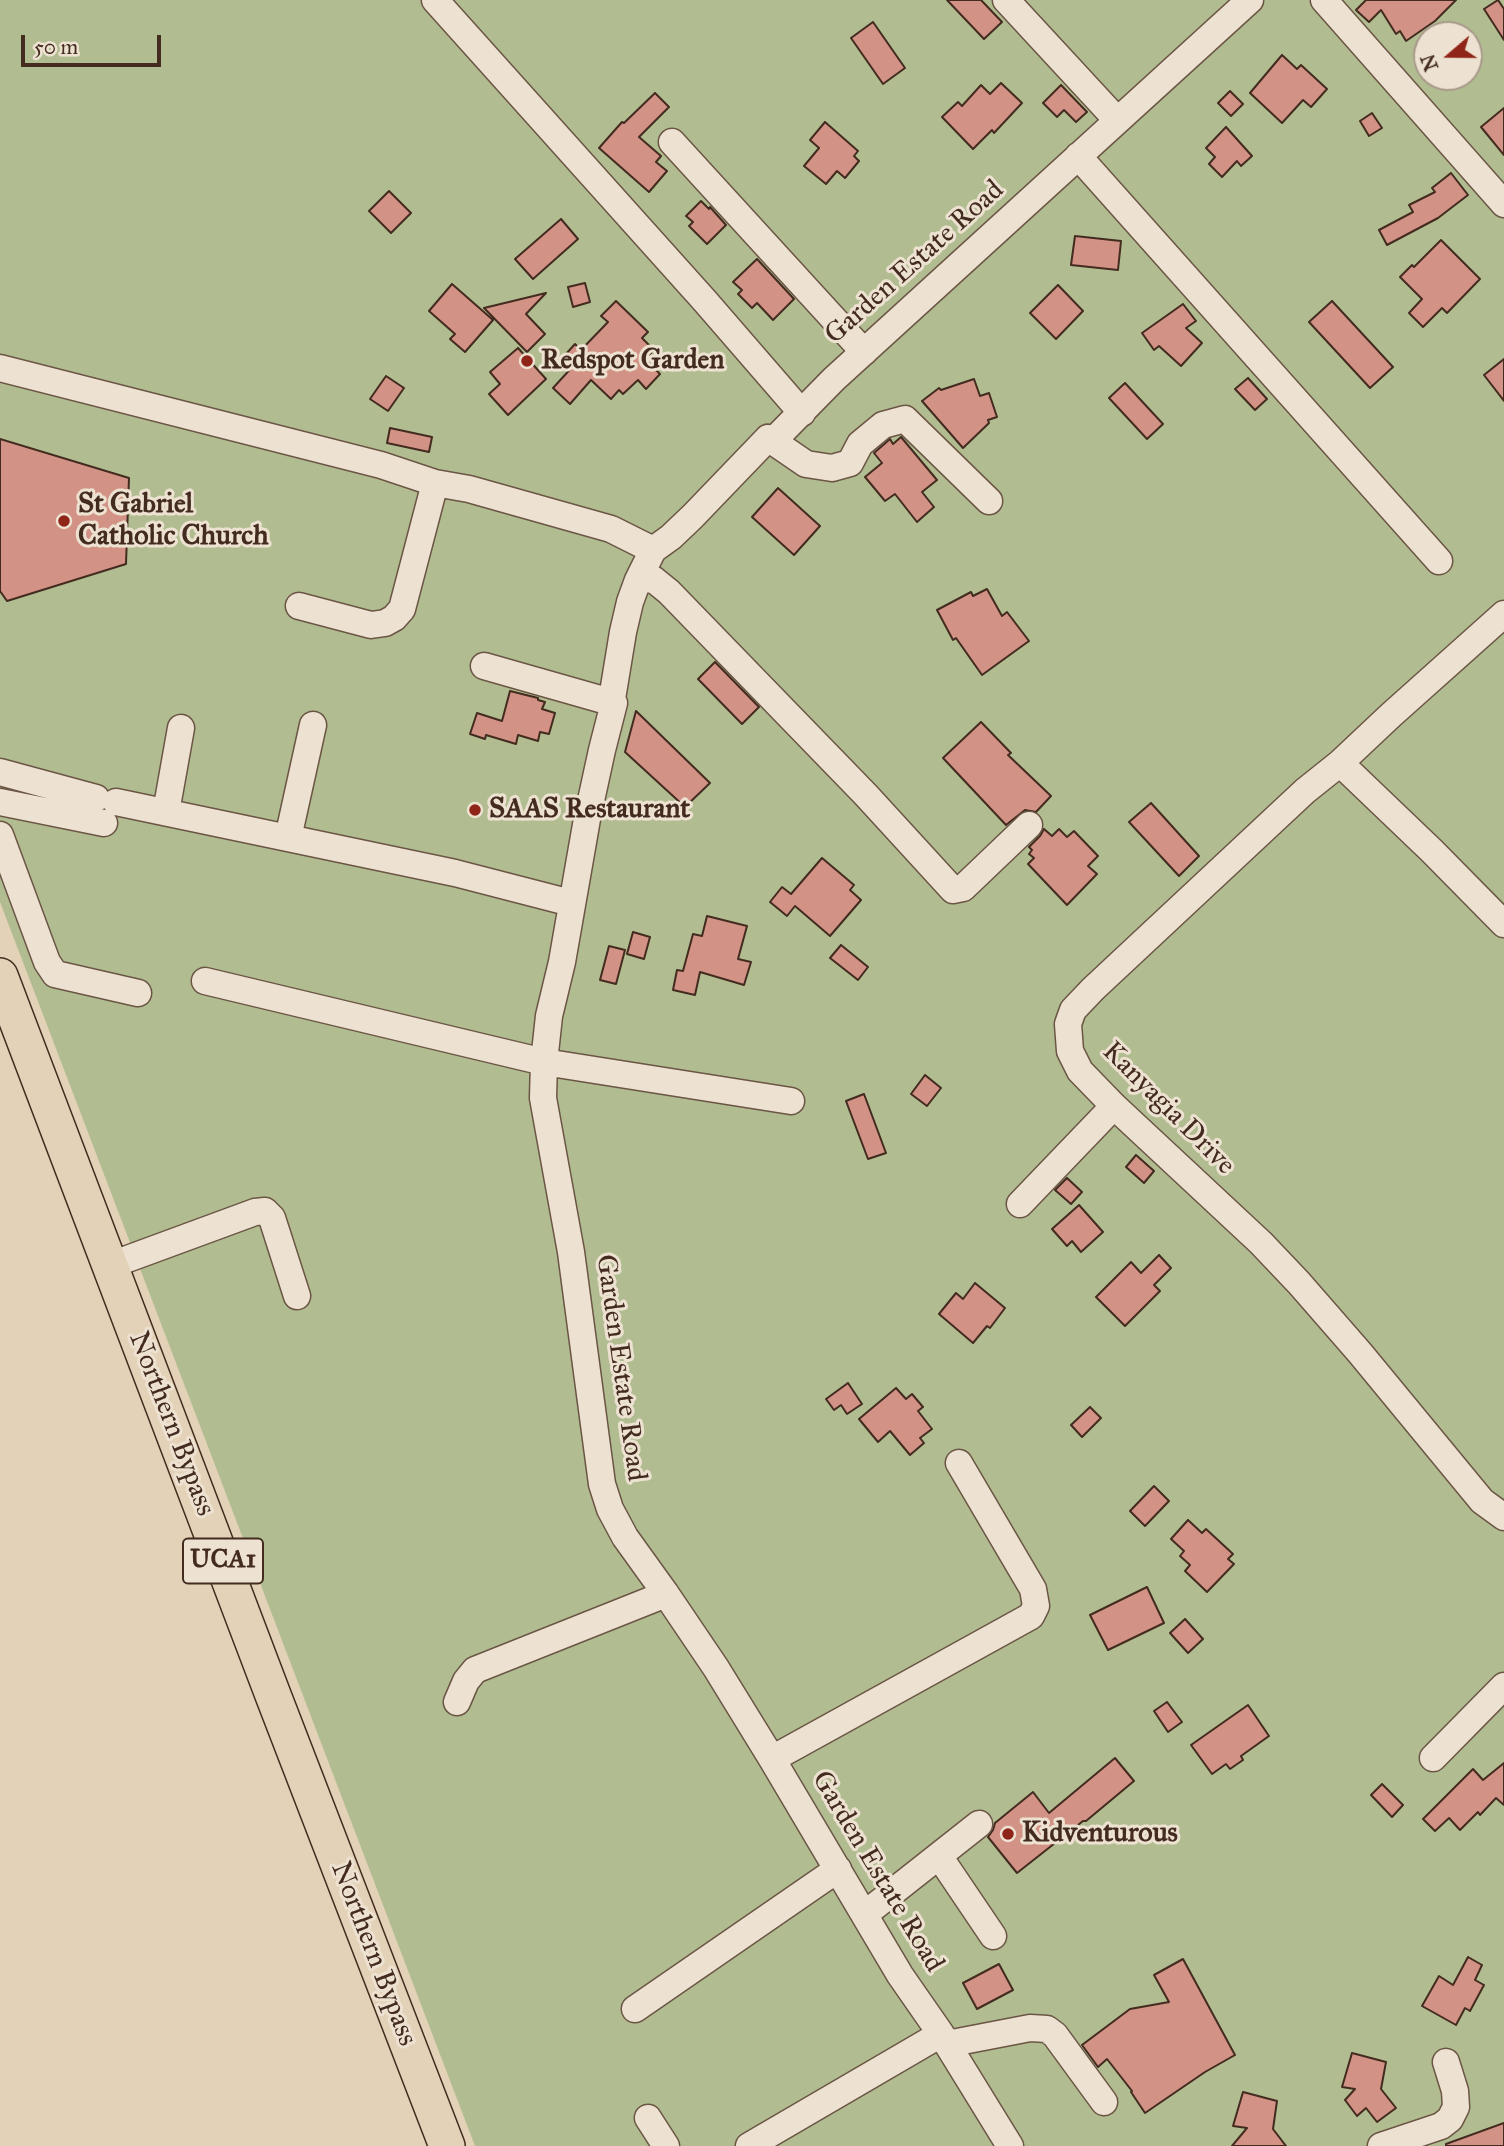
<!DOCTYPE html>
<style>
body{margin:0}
#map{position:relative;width:1504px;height:2146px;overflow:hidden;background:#e4d2b8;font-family:"IM FELL Great Primer",serif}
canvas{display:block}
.north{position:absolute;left:1413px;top:21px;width:70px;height:70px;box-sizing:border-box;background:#ede2d1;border:2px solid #a9998a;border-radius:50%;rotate:250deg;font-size:19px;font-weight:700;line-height:28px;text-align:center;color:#432b1f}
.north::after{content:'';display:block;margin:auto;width:24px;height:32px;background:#8f2418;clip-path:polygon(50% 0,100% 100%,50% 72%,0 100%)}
.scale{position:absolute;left:21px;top:35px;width:140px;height:32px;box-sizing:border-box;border:4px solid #432b1f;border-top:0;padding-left:9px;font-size:21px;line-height:24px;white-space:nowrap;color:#432b1f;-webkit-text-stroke:5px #ede2d1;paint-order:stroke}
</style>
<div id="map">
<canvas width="1504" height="2146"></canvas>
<div class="north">N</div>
<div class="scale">50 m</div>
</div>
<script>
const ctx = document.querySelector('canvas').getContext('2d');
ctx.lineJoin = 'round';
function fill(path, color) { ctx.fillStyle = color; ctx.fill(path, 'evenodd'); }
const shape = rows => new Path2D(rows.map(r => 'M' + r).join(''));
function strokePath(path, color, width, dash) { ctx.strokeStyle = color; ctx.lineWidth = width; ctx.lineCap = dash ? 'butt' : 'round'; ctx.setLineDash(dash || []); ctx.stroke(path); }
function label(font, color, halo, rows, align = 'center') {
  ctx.font = font + ' "IM FELL Great Primer",serif'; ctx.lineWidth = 6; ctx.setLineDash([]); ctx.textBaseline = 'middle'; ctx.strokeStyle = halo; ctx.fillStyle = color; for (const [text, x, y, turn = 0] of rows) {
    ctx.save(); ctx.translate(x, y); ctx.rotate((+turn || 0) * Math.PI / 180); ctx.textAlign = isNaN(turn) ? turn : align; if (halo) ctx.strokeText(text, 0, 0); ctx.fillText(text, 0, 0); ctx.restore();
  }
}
fill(shape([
 [0,0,1504,0,1504,2146,475,2146,0,902],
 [1427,35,1469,35,1469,77,1427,77]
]), '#b1bd91');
const building = shape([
 [947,0,981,0,1002,22,984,39,947,0],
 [1366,0,1456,0,1435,21,1406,41,1400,31,1396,34,1381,10,1369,22,1356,10,1366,0],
 [1498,0,1504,9,1504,40,1484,9,1498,0],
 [873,22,905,68,883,84,851,38,873,22],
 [1282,55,1297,69,1301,65,1327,89,1311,107,1303,100,1282,123,1250,93,1282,55],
 [1001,83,1022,103,994,133,992,130,973,149,942,117,958,102,962,106,981,85,990,94,1001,83],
 [1061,85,1087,112,1076,122,1064,110,1057,117,1043,103,1061,85],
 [1230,91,1243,104,1231,116,1218,103,1230,91],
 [655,93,669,107,639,137,661,156,656,162,667,171,649,192,599,148,622,122,624,123,655,93],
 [1504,108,1504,155,1481,127,1504,108],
 [1372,113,1382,128,1369,136,1360,121,1372,113],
 [825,122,858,151,854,156,859,161,845,178,837,171,826,184,804,166,819,148,810,140,825,122],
 [1226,127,1252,156,1241,166,1237,161,1222,177,1209,164,1215,157,1206,148,1226,127],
 [1451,173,1468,195,1438,218,1387,245,1379,230,1413,212,1409,205,1435,192,1432,188,1451,173],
 [389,191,411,213,391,233,369,211,389,191],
 [701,201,709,209,710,207,726,225,707,244,689,226,693,222,686,216,701,201],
 [561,219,578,239,533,279,515,259,561,219],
 [1075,236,1121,241,1118,270,1071,265,1075,236],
 [1441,240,1480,279,1447,313,1442,308,1423,327,1409,313,1422,299,1400,277,1412,265,1414,267,1441,240],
 [757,259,794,299,773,320,757,303,752,308,738,294,742,290,733,282,757,259],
 [585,283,590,302,573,307,568,287,585,283],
 [452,284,493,320,465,352,450,339,455,334,429,311,452,284],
 [1058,285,1083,311,1056,339,1030,313,1058,285],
 [546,293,526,314,545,334,527,352,484,308,546,293],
 [616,301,648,332,642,338,654,350,645,359,660,374,646,389,638,380,623,394,619,390,611,399,591,380,570,404,553,388,575,364,565,355,575,344,581,350,608,322,601,316,616,301],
 [1332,301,1393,367,1370,388,1309,322,1332,301],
 [1183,304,1196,321,1186,328,1202,343,1181,366,1159,346,1154,350,1142,333,1183,304],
 [518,348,546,379,508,415,489,394,500,384,490,372,518,348],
 [1504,359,1504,401,1484,375,1504,359],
 [386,376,404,388,388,411,370,399,386,376],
 [1248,378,1267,399,1255,410,1235,389,1248,378],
 [974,379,980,396,989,393,997,417,988,420,989,423,963,448,922,401,939,388,941,390,974,379],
 [1125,383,1163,424,1147,439,1109,398,1125,383],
 [390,428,432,437,429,452,387,443,390,428],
 [901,437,937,480,922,492,934,507,917,522,895,494,885,501,865,477,882,463,874,453,890,439,893,444,901,437],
 [0,439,129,478,126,564,7,601,0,591,0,439],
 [778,488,820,526,794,555,752,517,778,488],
 [987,589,1002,616,1007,612,1029,641,982,675,956,638,953,640,937,610,971,592,973,596,987,589],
 [715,662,759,707,742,724,698,679,715,662],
 [510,691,538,698,538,700,545,702,542,709,555,713,549,734,540,732,538,741,518,735,516,744,486,735,485,739,470,734,477,713,502,721,510,691],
 [636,711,710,783,685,807,625,752,636,711],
 [981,722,1011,753,1008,755,1051,796,1036,812,1025,810,1006,825,943,758,981,722],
 [1151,803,1199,856,1179,876,1129,822,1151,803],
 [1044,829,1052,836,1059,829,1067,837,1074,831,1098,856,1088,866,1097,874,1067,905,1028,864,1034,858,1029,854,1032,850,1029,847,1040,836,1044,829],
 [822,858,854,885,850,890,861,900,830,936,795,906,787,916,770,902,782,887,791,894,822,858],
 [707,916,747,926,738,959,751,962,744,985,700,972,695,995,673,990,677,970,683,971,693,934,702,936,707,916],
 [633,932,650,937,644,959,627,954,633,932],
 [841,945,868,967,858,980,830,958,841,945],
 [609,946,625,950,616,984,600,980,609,946],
 [925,1075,941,1088,927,1106,911,1094,925,1075],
 [864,1094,886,1153,868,1159,846,1101,864,1094],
 [1136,1155,1154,1171,1144,1183,1126,1167,1136,1155],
 [1067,1178,1082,1192,1071,1204,1055,1190,1067,1178],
 [1079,1205,1103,1232,1081,1252,1072,1241,1067,1246,1052,1229,1079,1205],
 [1159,1255,1171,1268,1154,1285,1160,1291,1125,1326,1096,1297,1131,1262,1141,1273,1159,1255],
 [975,1283,1005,1308,990,1328,987,1326,973,1343,939,1314,956,1293,963,1299,975,1283],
 [848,1383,862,1404,847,1414,841,1405,834,1410,826,1399,848,1383],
 [896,1388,906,1399,912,1394,923,1407,918,1411,932,1429,920,1438,924,1443,910,1455,890,1431,878,1442,859,1419,896,1388],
 [1090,1407,1101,1418,1082,1437,1071,1425,1090,1407],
 [1154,1486,1169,1501,1145,1526,1130,1511,1154,1486],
 [1188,1520,1202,1533,1206,1529,1233,1554,1228,1559,1234,1564,1207,1592,1185,1571,1190,1565,1180,1556,1184,1551,1171,1539,1188,1520],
 [1147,1587,1164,1623,1108,1650,1090,1615,1147,1587],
 [1185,1619,1203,1639,1188,1653,1170,1633,1185,1619],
 [1167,1702,1182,1722,1168,1732,1154,1711,1167,1702],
 [1248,1705,1269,1736,1241,1756,1243,1760,1230,1769,1226,1764,1212,1774,1191,1745,1248,1705],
 [1115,1758,1134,1781,1086,1821,1083,1821,1017,1873,988,1837,993,1830,995,1823,1033,1792,1049,1813,1115,1758],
 [1504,1763,1504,1805,1496,1798,1480,1815,1478,1812,1460,1830,1449,1818,1435,1831,1423,1819,1473,1769,1483,1780,1504,1763],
 [1382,1784,1403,1805,1392,1817,1371,1795,1382,1784],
 [1468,1957,1482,1965,1475,1980,1484,1985,1470,2011,1465,2008,1456,2025,1422,2006,1439,1976,1453,1985,1468,1957],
 [1183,1959,1235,2055,1205,2072,1145,2113,1131,2092,1132,2091,1107,2059,1098,2067,1082,2045,1130,2009,1169,2002,1154,1975,1183,1959],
 [999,1964,1013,1990,977,2009,963,1983,999,1964],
 [1352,2053,1386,2062,1381,2089,1396,2108,1377,2122,1366,2108,1357,2116,1345,2100,1355,2089,1342,2087,1352,2053],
 [1243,2092,1277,2101,1273,2129,1286,2146,1232,2146,1247,2128,1233,2126,1243,2092],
 [1504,2123,1504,2146,1446,2146,1446,2144,1504,2123]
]);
fill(building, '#d29285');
strokePath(building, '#432b1f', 2);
const minor = shape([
 [435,0,705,301,802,413],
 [1006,0,1117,120],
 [1324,0,1504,204],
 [672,142,864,352],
 [1078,156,1439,561],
 [0,368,381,465,435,483,469,489,611,529,653,550],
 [768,438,806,464,832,468,850,463,860,444,883,425,905,419,989,501],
 [638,580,653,579,669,592,866,795,953,890,963,888,1029,825],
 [299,606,371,625,385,623,394,618,402,609,435,483],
 [1504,614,1391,715,1340,763,1305,791,1093,989,1073,1010,1068,1024,1070,1051,1080,1071,1114,1106,1261,1243,1299,1283,1360,1353,1482,1501,1504,1517],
 [484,666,614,703],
 [1340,763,1432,851,1504,924],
 [0,772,96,798],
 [0,802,104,823],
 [116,802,455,873,571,903],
 [166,812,181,728],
 [0,835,47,962,55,974,138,993],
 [288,838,313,725],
 [205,981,544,1062,791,1101],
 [1020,1204,1114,1106],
 [111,1265,255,1212,265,1211,272,1218,297,1296],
 [457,1702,466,1681,475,1670,666,1594],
 [1433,1758,1504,1686],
 [772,1759,1031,1616,1036,1606,1033,1589,959,1463],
 [939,1856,993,1936],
 [865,1914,979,1824],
 [635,2009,838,1869],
 [947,2044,1030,2028,1047,2029,1055,2035,1104,2102],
 [648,2118,666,2146],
 [749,2146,941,2034],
 [1010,2146,941,2034,900,1975,772,1759,716,1668,666,1594,625,1537,610,1509,602,1484,571,1252,543,1098,544,1062,549,1016,562,962,587,819,602,750,614,703,612,699,623,632,630,602,638,580,653,550,671,537,693,516,768,438,774,440,834,379,1250,0],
 [1381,2146,1441,2126,1450,2119,1456,2107,1455,2091,1446,2062]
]);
const major = shape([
 [0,976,273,1695,447,2146]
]);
strokePath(minor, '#6b5545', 29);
strokePath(major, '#432b1f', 38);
strokePath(minor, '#ede2d1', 26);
strokePath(major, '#e4d2b8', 35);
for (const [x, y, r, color] of [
 [527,361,7,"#8f2418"],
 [64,521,7,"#8f2418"],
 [475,810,7,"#8f2418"],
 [1008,1834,7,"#8f2418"]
]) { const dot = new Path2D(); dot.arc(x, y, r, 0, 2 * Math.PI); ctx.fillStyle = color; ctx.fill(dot); strokePath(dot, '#ede2d1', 2.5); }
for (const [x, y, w] of [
 [223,1561,80]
]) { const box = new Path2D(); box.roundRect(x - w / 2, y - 22.5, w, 45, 5); ctx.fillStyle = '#ede2d1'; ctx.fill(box); strokePath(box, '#432b1f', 2); }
label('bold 26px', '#432b1f', null, [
 ["UCA1",223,1561]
]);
label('28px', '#432b1f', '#ede2d1', [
 ["Garden Estate Road",915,263,-42],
 ["Kanyagia Drive",1168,1109,45],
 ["Garden Estate Road",620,1368,82],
 ["Northern Bypass",171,1424,69],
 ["Garden Estate Road",877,1872,59],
 ["Northern Bypass",373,1954,69]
]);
label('bold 28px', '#432b1f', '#ede2d1', [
 ["Redspot Garden",541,361],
 ["St Gabriel",78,505],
 ["Catholic Church",78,537],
 ["SAAS Restaurant",489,810],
 ["Kidventurous",1022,1834]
], 'left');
</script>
